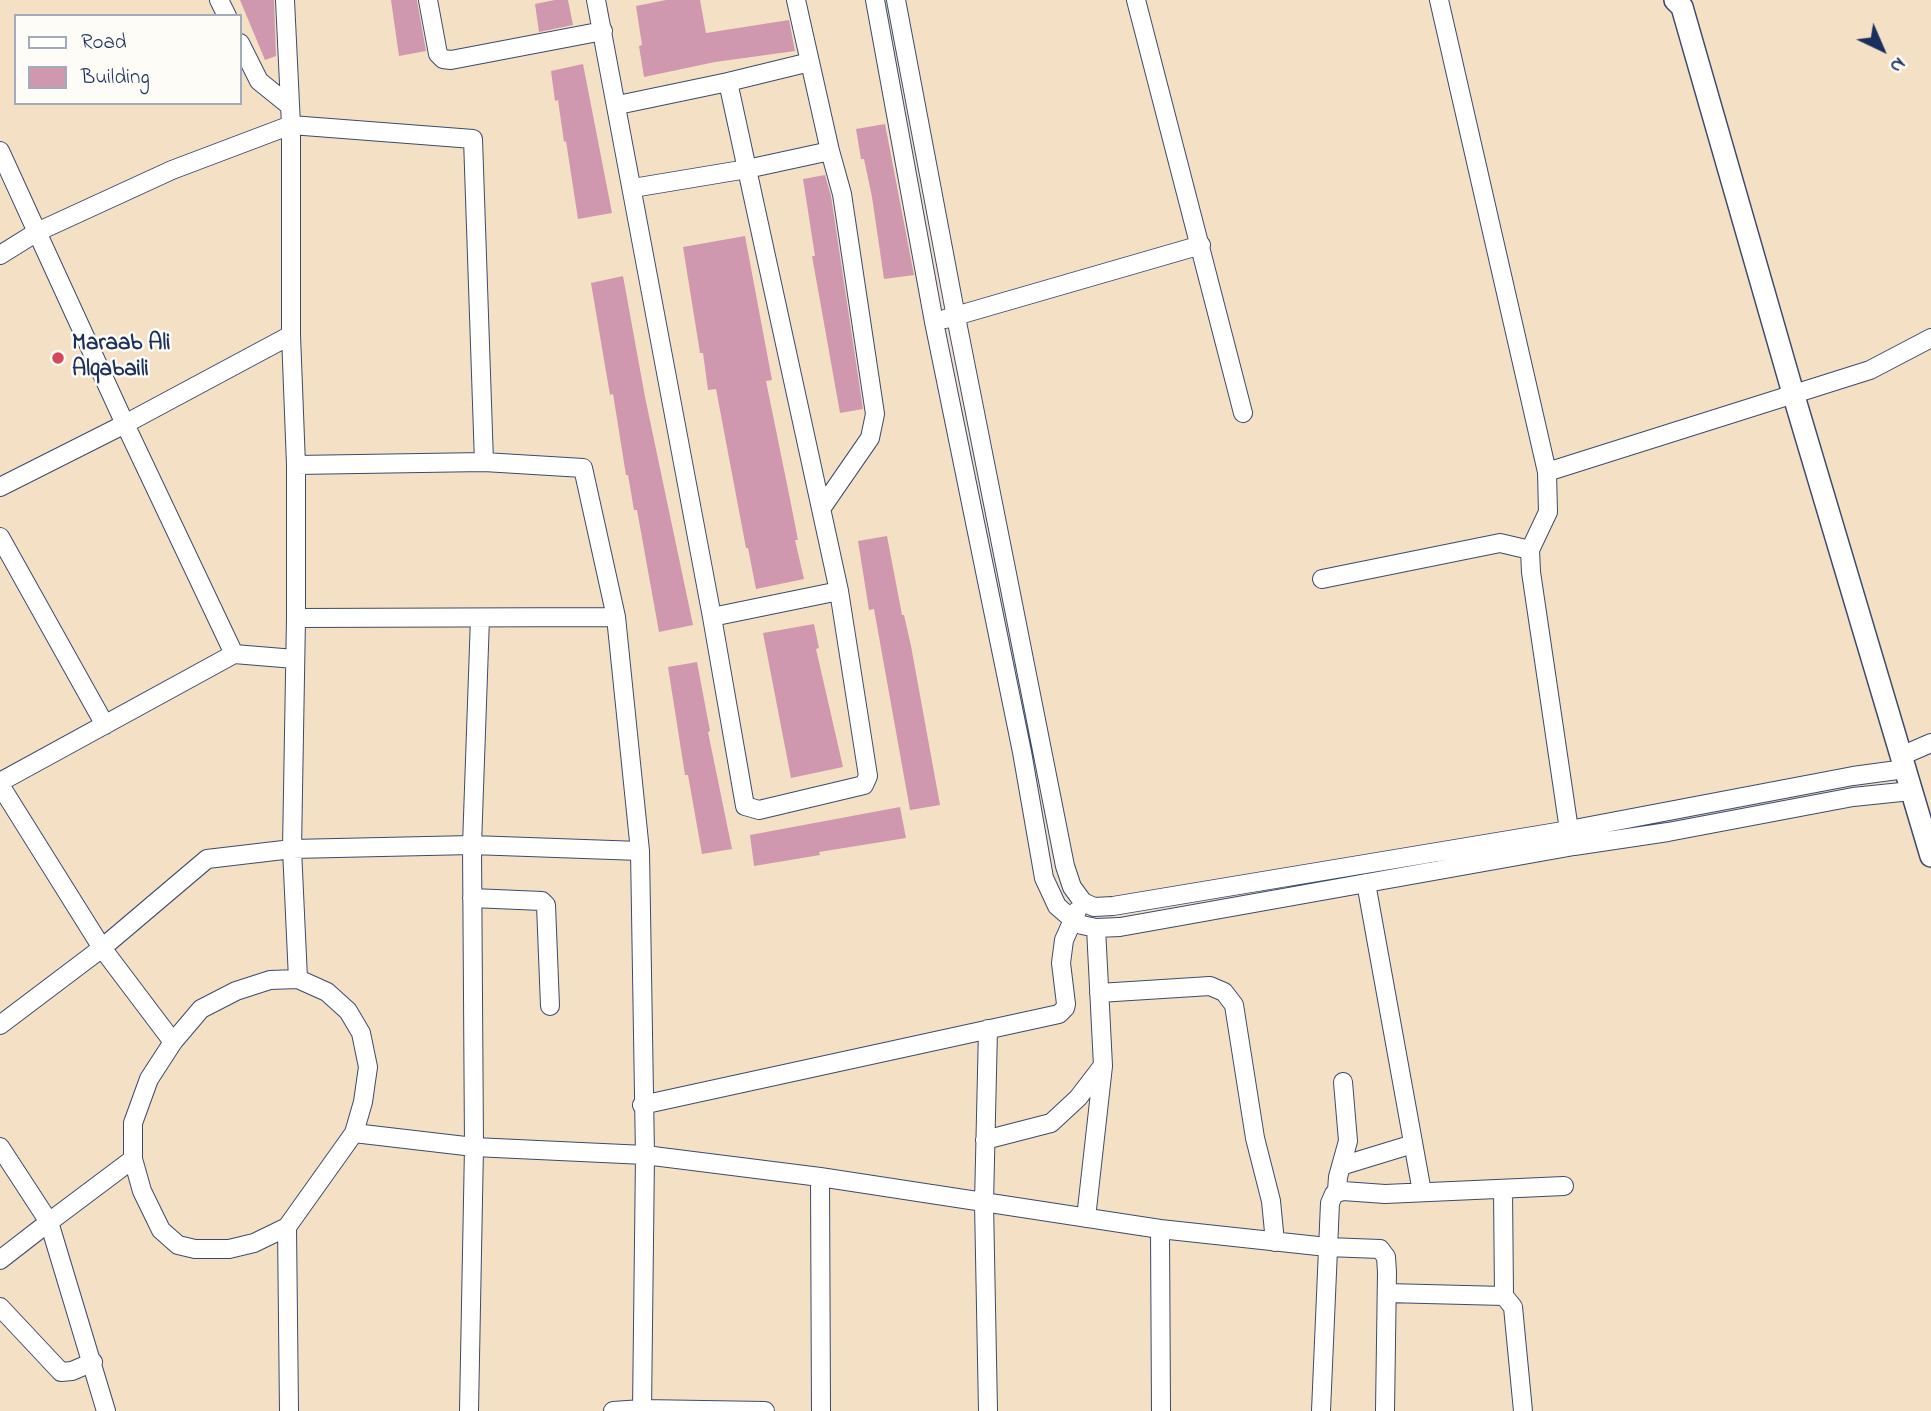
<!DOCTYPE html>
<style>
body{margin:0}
#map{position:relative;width:1931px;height:1411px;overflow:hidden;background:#f4e0c4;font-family:"Indie Flower",sans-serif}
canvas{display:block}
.legend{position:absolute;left:14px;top:14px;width:228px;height:91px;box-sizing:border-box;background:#fdfcf7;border:2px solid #a3aaba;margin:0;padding:9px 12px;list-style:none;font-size:21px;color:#1b2f5e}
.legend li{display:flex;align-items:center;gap:14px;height:35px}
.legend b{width:35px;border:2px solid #a3aaba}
.north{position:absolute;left:1847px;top:14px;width:70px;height:70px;-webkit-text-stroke:5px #fdfcf7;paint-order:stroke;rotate:136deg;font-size:19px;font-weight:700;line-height:28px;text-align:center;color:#1b2f5e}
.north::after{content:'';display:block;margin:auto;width:24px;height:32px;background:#1b2f5e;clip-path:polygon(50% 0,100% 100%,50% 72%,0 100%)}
</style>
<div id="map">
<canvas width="1931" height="1411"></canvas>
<ul class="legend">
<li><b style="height:9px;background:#fff"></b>Road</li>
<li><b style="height:19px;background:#d098ae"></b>Building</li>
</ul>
<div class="north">N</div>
</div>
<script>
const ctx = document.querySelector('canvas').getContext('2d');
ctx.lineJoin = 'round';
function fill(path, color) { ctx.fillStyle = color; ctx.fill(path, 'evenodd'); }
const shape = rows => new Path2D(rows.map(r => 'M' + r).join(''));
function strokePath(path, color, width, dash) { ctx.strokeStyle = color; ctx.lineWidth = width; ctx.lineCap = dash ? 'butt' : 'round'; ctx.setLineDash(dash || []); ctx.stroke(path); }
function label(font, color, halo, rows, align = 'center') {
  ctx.font = font + ' "Indie Flower",sans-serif'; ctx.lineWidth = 5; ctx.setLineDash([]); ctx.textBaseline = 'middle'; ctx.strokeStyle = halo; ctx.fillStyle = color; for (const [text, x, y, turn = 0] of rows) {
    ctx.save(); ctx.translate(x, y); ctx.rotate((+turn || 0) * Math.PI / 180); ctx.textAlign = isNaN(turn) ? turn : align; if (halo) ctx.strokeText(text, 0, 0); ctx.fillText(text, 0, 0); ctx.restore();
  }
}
fill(shape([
 [240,0,274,0,276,56,265,60],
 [391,0,417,0,426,51,399,56],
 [555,0,568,0,573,25,539,32,535,4],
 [666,0,700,0,706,33,789,20,795,51,715,62,644,77,639,46,642,45,636,6],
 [583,64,612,213,578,219,566,141,564,142,558,100,555,101,551,71],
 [885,124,914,275,884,279,872,197,864,159,861,159,856,129],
 [825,175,831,196,863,409,840,413,812,256,815,256,803,179],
 [745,236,772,380,766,381,790,499,798,540,795,540,804,579,756,589,748,548,746,548,716,389,708,390,703,353,700,353,683,247],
 [623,276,645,397,693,625,659,632,637,510,634,510,628,475,626,475,613,394,610,395,591,283],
 [887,536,902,615,904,615,911,646,940,805,910,810,874,609,869,610,858,541],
 [814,624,819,648,816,649,843,767,791,778,763,633],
 [697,662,710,731,708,732,732,849,702,854,688,775,685,775,668,667],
 [900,807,906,838,819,852,820,855,754,866,750,835]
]), '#d098ae');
const minor = shape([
 [219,0,227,16],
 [285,0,291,125,172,170,37,232,125,424,291,335,296,465,296,618],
 [428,0,438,54,443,59,451,60,603,31],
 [596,0,712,617,745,806,759,810,864,785,868,776,839,591,728,82,618,105],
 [796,0,830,151,842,194,875,414,870,438,821,509],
 [875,0,934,322,1022,752,1044,878,1057,906,1072,919,1082,925,1096,928,1120,927,1574,846,1668,832,1853,797,1911,791],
 [896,0,956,317,1065,866,1072,887,1083,902,1094,907,1113,906,1569,830,1853,776,1905,769],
 [1136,0,1243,413],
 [1439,0,1547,472,1548,512,1530,550,1531,572,1569,830,1573,842],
 [240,43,259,81,290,106],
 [728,82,810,62],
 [0,151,37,232,0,255],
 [633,188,747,169,830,151],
 [945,319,1201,245],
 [291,335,291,125,473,139,484,462],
 [296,465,484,462,583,468,616,617],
 [1547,472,1870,370,1931,338],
 [0,487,125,424,234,654],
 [0,537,105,725],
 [1322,579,1500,543,1530,550],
 [712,617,839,591],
 [480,618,472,845,640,851],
 [1901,756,1931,743],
 [0,782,234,654,295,659],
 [0,785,102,948,207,859,292,849,296,618,616,617,640,851,645,1155,642,1411],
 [1366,883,1422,1192],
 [472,898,542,901,546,905,550,1006],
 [1099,993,1210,986,1224,992,1234,1005,1255,1138,1271,1201,1275,1242],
 [0,1025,102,948,173,1042],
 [642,1105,1059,1014,1065,1008,1066,1004,1061,963,1064,940,1077,911],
 [354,1133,474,1147,645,1155,820,1177,1160,1229,1161,1411],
 [985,1140,1051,1123,1078,1098,1101,1068],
 [0,1147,49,1222,0,1260],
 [1341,1166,1413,1144],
 [820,1177,821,1411],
 [1503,1189,1504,1296],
 [1337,1191,1338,1177,1348,1141,1343,1082],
 [1086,1218,1103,1066,1096,928],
 [287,1227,254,1243,229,1249,195,1249,178,1245,161,1230,142,1191,133,1159,133,1123,149,1079,173,1042,201,1009,236,991,270,980,298,979],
 [1160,1229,1327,1247,1380,1249,1386,1257,1387,1272,1385,1411],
 [1387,1293,1504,1296,1513,1307,1523,1411],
 [0,1307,61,1372,72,1371,93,1362],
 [106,1411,49,1222,133,1159],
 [289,1411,287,1227,354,1133,363,1102,368,1067,361,1033,348,1011,327,992,298,979,292,849,472,845,474,1147,469,1411],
 [613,1411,642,1409,765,1411],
 [988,1411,984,1203,988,1029],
 [1321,1411,1330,1203,1334,1194,1343,1191,1385,1194,1564,1186]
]);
const major = shape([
 [1675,0,1682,7,1793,393,1931,856]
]);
strokePath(minor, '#3c4a6d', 20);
strokePath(major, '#3c4a6d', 24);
strokePath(minor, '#fff', 18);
strokePath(major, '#fff', 21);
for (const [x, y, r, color] of [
 [58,358,7,"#d1495b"]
]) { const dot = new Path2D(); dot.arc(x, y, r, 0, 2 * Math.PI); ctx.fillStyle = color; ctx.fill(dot); strokePath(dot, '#fdfcf7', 2.5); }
label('bold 23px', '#1b2f5e', '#fdfcf7', [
 ["Maraab Ali",72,345],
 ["Alqabaili",72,371]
], 'left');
</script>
